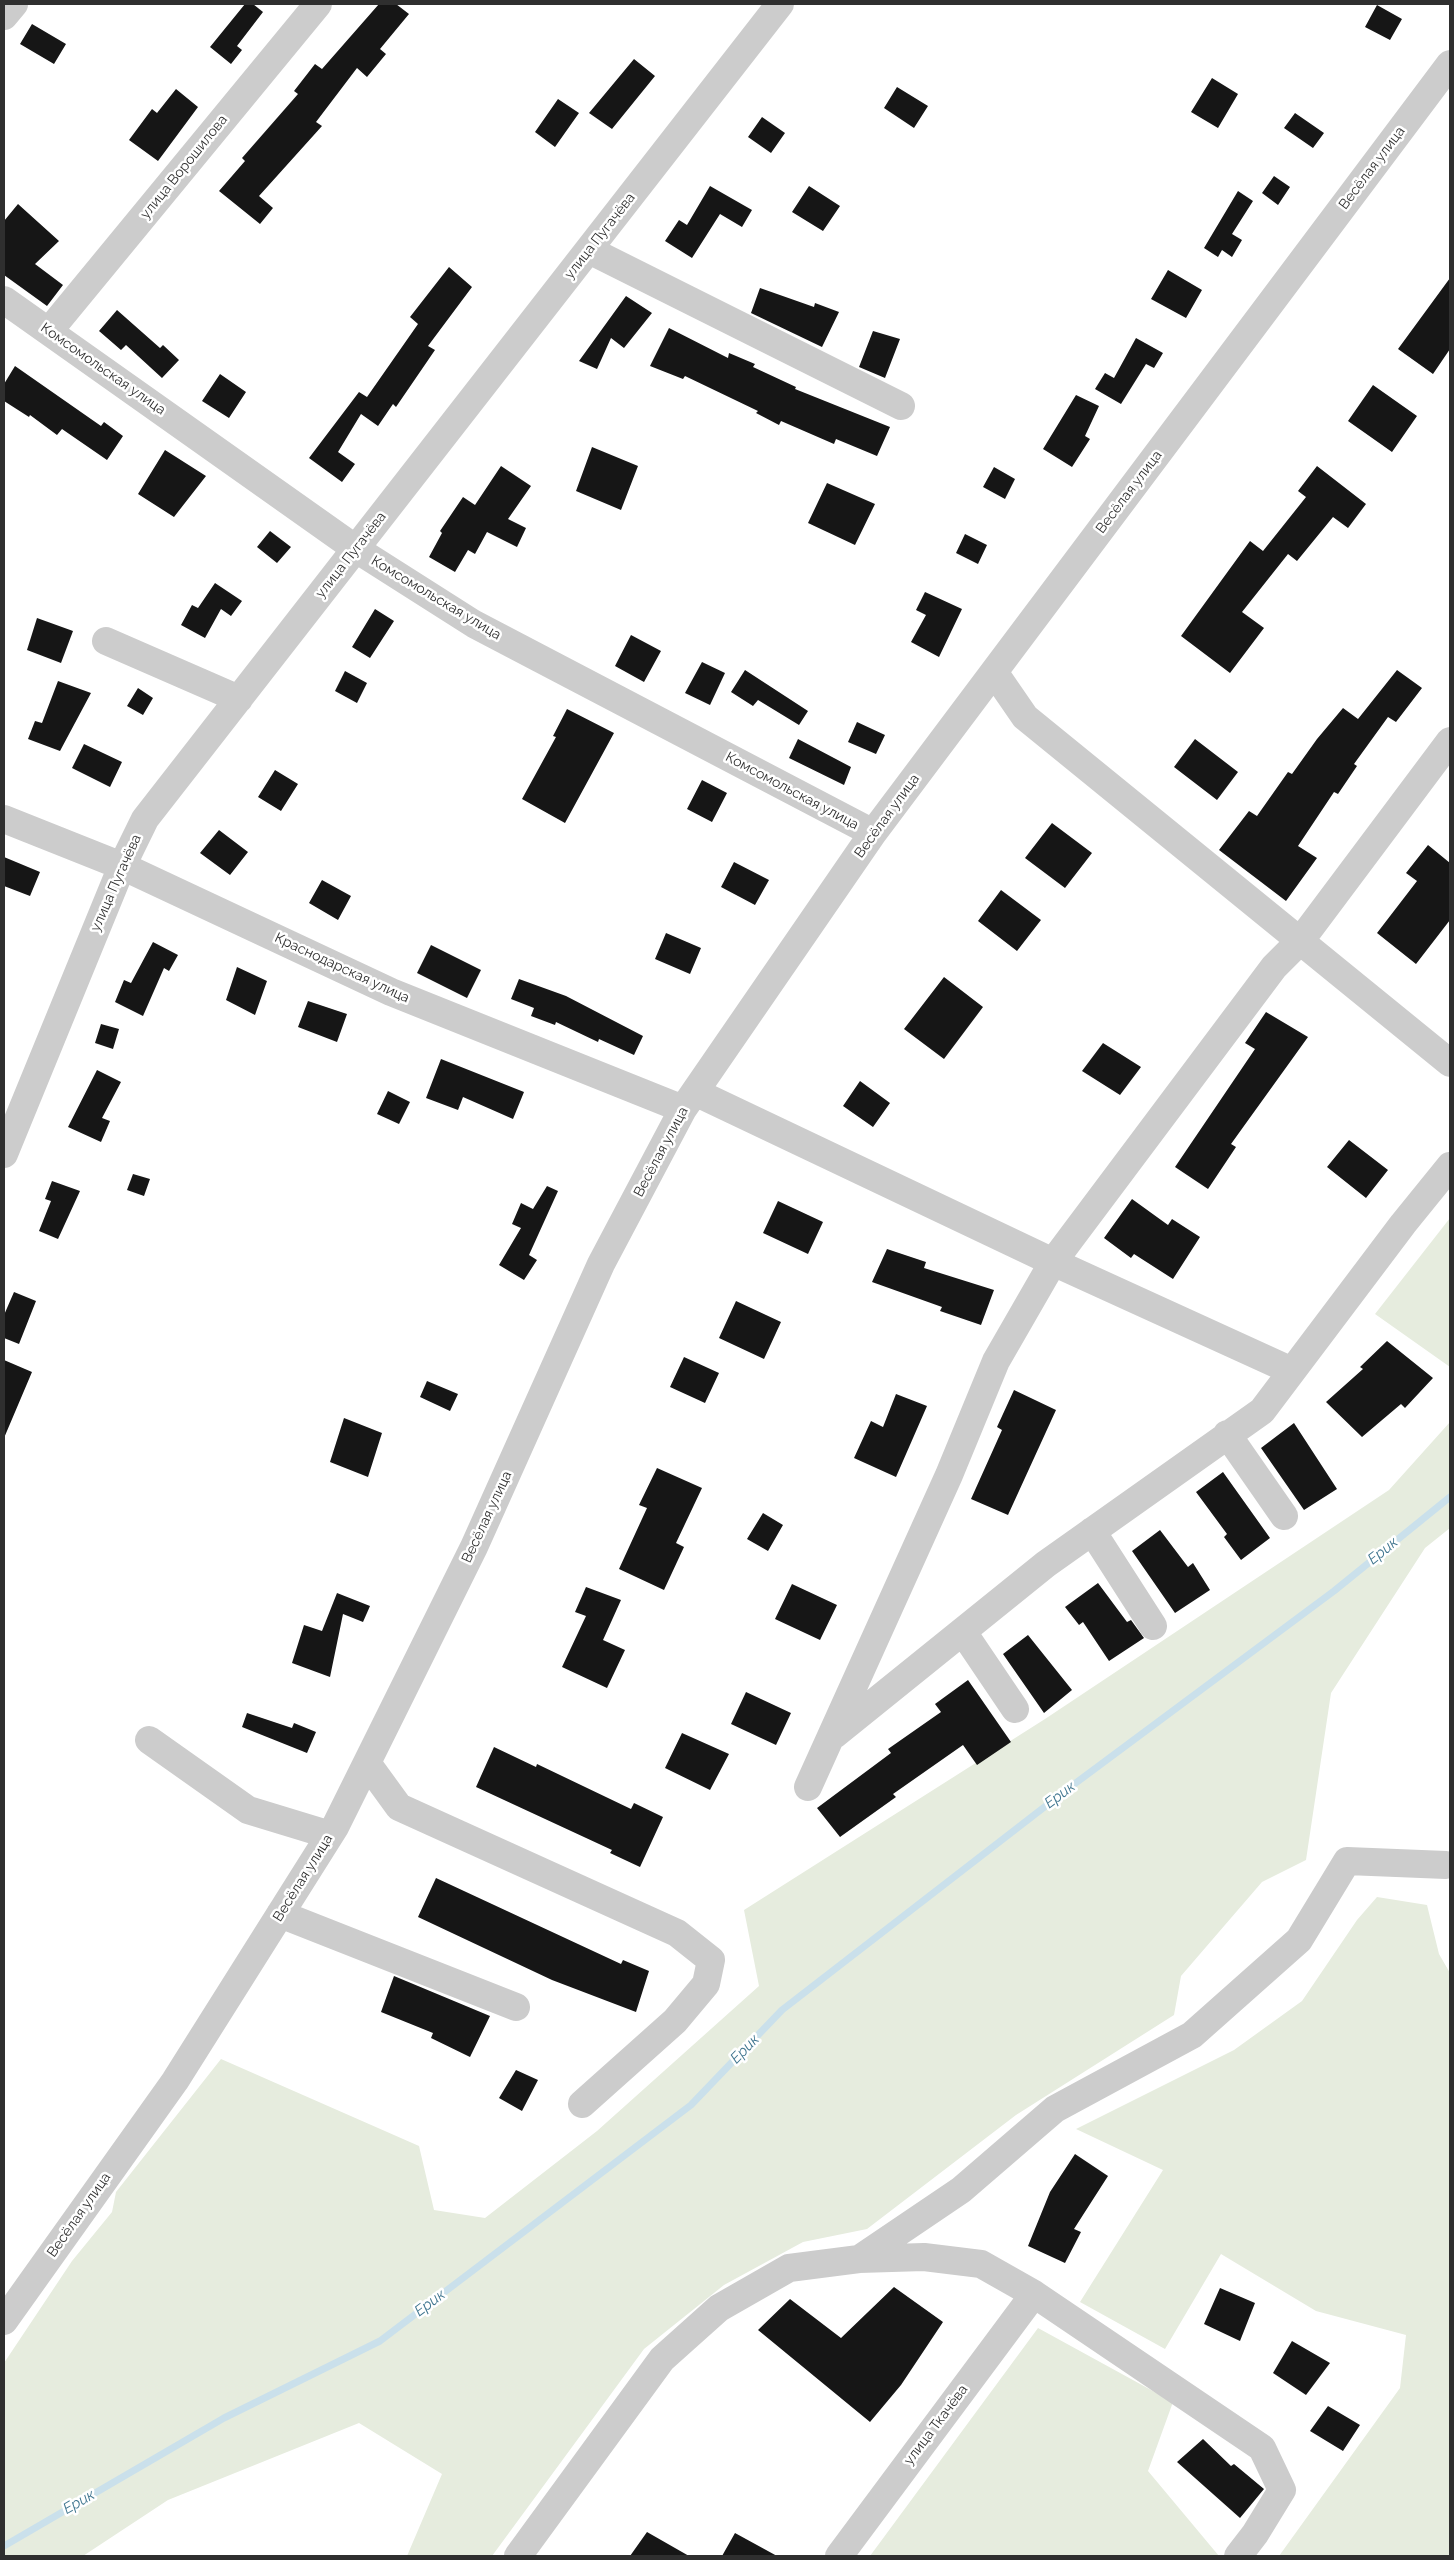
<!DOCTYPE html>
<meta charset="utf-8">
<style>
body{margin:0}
#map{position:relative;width:1454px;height:2560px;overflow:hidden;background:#fff;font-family:Raleway,sans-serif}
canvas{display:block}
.frame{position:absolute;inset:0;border:5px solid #2f2f2f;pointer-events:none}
</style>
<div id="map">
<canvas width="1454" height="2560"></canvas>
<div class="frame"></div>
</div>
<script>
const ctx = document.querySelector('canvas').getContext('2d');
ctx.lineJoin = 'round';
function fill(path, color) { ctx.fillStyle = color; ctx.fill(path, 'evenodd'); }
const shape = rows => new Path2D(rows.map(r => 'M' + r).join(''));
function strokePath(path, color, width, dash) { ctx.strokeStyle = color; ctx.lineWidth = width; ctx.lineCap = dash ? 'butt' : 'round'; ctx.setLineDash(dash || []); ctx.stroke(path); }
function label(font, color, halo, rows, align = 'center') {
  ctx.font = font + ' Raleway,sans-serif'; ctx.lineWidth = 5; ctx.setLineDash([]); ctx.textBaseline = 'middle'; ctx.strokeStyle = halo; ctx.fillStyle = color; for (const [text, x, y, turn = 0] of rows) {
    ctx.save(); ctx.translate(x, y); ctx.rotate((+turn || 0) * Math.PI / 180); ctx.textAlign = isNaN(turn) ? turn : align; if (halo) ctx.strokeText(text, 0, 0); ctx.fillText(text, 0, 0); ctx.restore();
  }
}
fill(shape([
 [1450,1218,1450,1367,1375,1314],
 [1450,1422,1450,1528,1425,1548,1331,1693,1306,1860,1262,1882,1181,1976,1174,2015,1016,2115,867,2229,803,2242,724,2285,644,2349,492,2556,407,2556,442,2474,359,2423,168,2500,83,2556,4,2556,4,2363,72,2261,112,2212,116,2192,221,2059,419,2146,434,2210,485,2218,597,2131,759,1986,744,1910,1045,1719,1389,1490],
 [1377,1897,1427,1905,1439,1954,1450,1973,1450,2553,1448,2556,1279,2556,1400,2388,1406,2335,1316,2311,1221,2254,1165,2349,1080,2302,1163,2170,1076,2129,1234,2050,1302,2001,1357,1920],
 [1038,2328,1173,2402,1148,2471,1219,2556,870,2556]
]), '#e6ecde');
strokePath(shape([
 [4,2546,224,2418,380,2341,691,2105,782,2010,1069,1788,1334,1591,1450,1497]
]), '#cae0eb', 7);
fill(shape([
 [245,4,253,4,263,12,237,46,242,50,231,64,210,47],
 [379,4,396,4,409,14,380,49,386,54,367,77,357,68,316,122,322,126,259,196,273,208,260,224,219,191,245,161,242,158,298,94,294,91,315,64,322,69],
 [1377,5,1402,19,1390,40,1365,27],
 [32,24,66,44,54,64,20,44],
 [634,59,655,76,612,129,589,113],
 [1212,78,1238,94,1218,128,1191,112],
 [897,87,928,106,914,128,884,108],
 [176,89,198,107,158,161,129,140,152,109,157,113],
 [558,99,579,113,555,147,535,132],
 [1295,113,1324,133,1313,148,1284,128],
 [762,117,785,133,771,153,748,137],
 [1274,176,1290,187,1278,205,1262,193],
 [710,186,752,210,742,227,720,214,692,258,665,241,679,220,687,225],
 [809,186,840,206,823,231,792,212],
 [1238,191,1253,201,1232,234,1242,240,1232,257,1222,250,1218,257,1204,248],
 [18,204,59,241,35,264,63,285,47,306,4,275,4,221],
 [449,267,472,287,428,346,435,350,396,407,393,404,378,426,361,414,338,452,355,464,342,482,309,458,359,392,367,397,418,324,410,317],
 [1168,270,1202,290,1186,318,1151,299],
 [1450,278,1450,349,1433,374,1398,349],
 [760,288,814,307,815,303,839,312,822,347,751,313],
 [626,296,652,313,624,348,611,338,597,369,579,361],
 [117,310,160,348,163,345,179,360,162,378,126,345,121,350,99,331],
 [669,328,728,358,729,353,755,364,753,367,796,387,795,389,890,427,877,456,836,439,834,444,781,421,779,425,756,413,758,411,685,376,683,379,650,366],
 [873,331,900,339,885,378,859,367],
 [1136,338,1163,353,1154,368,1146,364,1121,404,1095,389,1105,373,1114,378],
 [15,366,101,426,104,422,123,436,107,460,62,429,57,435,30,415,29,417,4,401,4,384],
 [220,374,246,392,229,418,202,401],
 [1373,385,1417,416,1392,452,1348,421],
 [1076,395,1099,406,1085,436,1090,439,1072,467,1043,449],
 [592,447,638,466,621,510,576,491],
 [165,450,206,476,174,517,138,494],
 [501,466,531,486,508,519,526,528,517,547,487,532,475,554,468,550,455,572,429,557,442,533,440,531,463,497,475,505],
 [1317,466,1366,504,1348,528,1333,517,1297,561,1288,554,1242,612,1264,628,1230,673,1181,636,1250,541,1263,551,1306,497,1298,491],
 [994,467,1015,479,1005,499,983,487],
 [827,483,875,504,855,545,808,523],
 [270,531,291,547,277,563,257,547],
 [965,534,987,545,978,564,956,553],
 [215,583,242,601,231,616,221,609,205,638,181,625,192,605,198,608],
 [925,592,962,609,939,657,911,642,926,615,916,610],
 [375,609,394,621,370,658,352,647],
 [37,618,73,631,61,663,27,650],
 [631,635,661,651,644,682,615,666],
 [702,662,725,673,710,705,685,693],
 [745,670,808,711,799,725,758,700,753,706,731,692],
 [1397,670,1422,688,1396,722,1388,717,1354,764,1357,766,1338,794,1334,792,1298,846,1317,858,1286,901,1219,850,1249,811,1257,816,1288,772,1292,774,1317,739,1343,708,1358,719],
 [345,671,367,683,357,703,335,691],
 [58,681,91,693,60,751,28,739,35,721,42,723],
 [138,688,153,698,143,715,127,706],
 [567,709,614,733,565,823,522,799,556,737,553,736],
 [857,722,885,735,876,754,848,742],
 [798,739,851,767,844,785,789,758],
 [1195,739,1238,772,1217,800,1174,767],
 [84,744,122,762,110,787,72,768],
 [275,770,298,784,281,811,258,797],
 [702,780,727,793,712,822,687,809],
 [1052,823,1092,853,1065,888,1025,858],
 [219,830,248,852,230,875,200,853],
 [1428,845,1450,863,1450,920,1416,964,1377,933,1417,881,1406,873],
 [4,857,40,872,30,896,4,886],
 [734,862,769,880,755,905,721,887],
 [322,880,351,896,338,920,309,903],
 [1001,890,1041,920,1017,951,978,921],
 [666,933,701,948,690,974,655,959],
 [153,942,178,955,169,971,164,968,143,1016,115,1002,124,980,131,983],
 [431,945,481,970,467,998,417,973],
 [237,967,267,981,255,1015,226,1000],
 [944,977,983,1007,944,1059,904,1029],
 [519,979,566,996,643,1036,634,1055,599,1039,598,1042,556,1022,555,1025,531,1016,534,1008,511,999],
 [308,1001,347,1014,337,1042,298,1027],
 [1266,1012,1308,1037,1231,1144,1236,1147,1208,1189,1175,1167,1255,1049,1245,1043],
 [101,1024,119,1029,113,1049,95,1043],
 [1103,1043,1141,1067,1120,1095,1082,1071],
 [441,1059,524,1092,513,1119,463,1097,458,1110,426,1098],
 [97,1070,121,1082,102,1118,110,1121,101,1142,68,1127],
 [860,1081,890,1103,873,1127,843,1106],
 [388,1091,410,1102,399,1124,377,1114],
 [1349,1140,1388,1170,1366,1198,1327,1167],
 [133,1174,150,1179,144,1196,127,1190],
 [52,1181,80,1191,58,1239,39,1231,51,1201,45,1199],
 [547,1186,558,1191,529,1255,537,1260,524,1280,499,1265,521,1228,512,1224,521,1203,533,1209],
 [1132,1199,1168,1225,1172,1219,1200,1237,1173,1279,1134,1254,1131,1258,1104,1238],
 [778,1201,823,1222,808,1254,763,1233],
 [887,1249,926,1262,924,1268,994,1290,981,1325,940,1311,942,1307,872,1282],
 [14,1292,36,1301,19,1344,4,1338,4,1315],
 [736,1301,781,1322,764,1359,719,1338],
 [1387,1341,1433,1378,1405,1408,1401,1404,1362,1437,1326,1402,1363,1369,1360,1367],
 [684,1357,719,1373,705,1403,670,1387],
 [4,1360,32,1372,4,1438],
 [427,1381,458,1394,450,1411,420,1397],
 [1014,1390,1056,1410,1008,1515,971,1499,1002,1430,997,1427],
 [896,1394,927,1406,896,1477,854,1458,871,1421,883,1427],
 [344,1418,382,1433,368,1477,330,1462],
 [1294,1423,1337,1489,1304,1510,1261,1448],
 [657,1468,702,1488,676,1543,684,1547,664,1590,619,1569,647,1508,639,1505],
 [1223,1472,1270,1538,1241,1560,1224,1537,1227,1534,1196,1492],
 [763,1513,783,1525,768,1551,747,1539],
 [1160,1530,1188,1567,1193,1563,1210,1590,1175,1613,1132,1551],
 [1098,1583,1127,1622,1131,1620,1144,1638,1109,1661,1083,1622,1079,1625,1065,1607],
 [792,1584,837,1605,820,1640,775,1619],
 [586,1587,621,1600,603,1640,625,1650,607,1688,562,1667,586,1616,575,1612],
 [337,1593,370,1606,363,1622,343,1614,330,1677,292,1663,304,1625,322,1631],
 [1028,1635,1072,1690,1044,1713,1003,1654],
 [968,1680,1011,1742,977,1765,963,1745,893,1794,896,1797,840,1837,817,1808,891,1753,888,1749,941,1712,935,1704],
 [746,1692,791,1713,776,1745,731,1724],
 [247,1713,292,1728,294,1723,316,1732,307,1753,242,1727],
 [682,1733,729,1754,710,1790,665,1768],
 [494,1747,536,1767,537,1764,631,1809,634,1803,663,1817,640,1867,610,1853,612,1850,476,1787],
 [436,1878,621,1964,623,1960,649,1971,636,2012,552,1980,418,1917],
 [394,1976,490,2016,470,2057,431,2038,433,2033,381,2012],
 [516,2070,538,2080,522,2111,499,2098],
 [1075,2154,1108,2176,1074,2229,1081,2232,1065,2263,1028,2246,1050,2192],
 [894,2287,943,2322,901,2385,870,2422,758,2330,790,2299,841,2338],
 [1220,2288,1255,2303,1240,2341,1204,2324],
 [1292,2341,1330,2363,1306,2395,1273,2373],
 [1328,2406,1360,2425,1343,2451,1310,2431],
 [1203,2439,1231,2466,1234,2464,1264,2489,1240,2518,1177,2462],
 [647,2532,689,2556,630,2556],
 [735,2533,777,2556,722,2556]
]), '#161616');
strokePath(shape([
 [4,16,14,4],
 [589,250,901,406],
 [4,300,356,549,474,624,873,833],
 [49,331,318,4],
 [106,641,239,699],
 [994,672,1025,717,1450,1063],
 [4,819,122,866,391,992,683,1109],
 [695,1092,1053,1262,1292,1371],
 [4,1154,122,866,145,819,780,4],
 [1227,1434,1284,1516],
 [1092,1531,1153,1626],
 [963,1632,1015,1709],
 [834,1735,1046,1564,1262,1411,1403,1224,1450,1166],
 [149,1740,248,1810,330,1835],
 [367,1763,399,1807,677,1933,711,1960,706,1984,675,2021,582,2104],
 [808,1787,949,1475,996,1361,1053,1262,1274,967,1301,940,1450,741],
 [280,1914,516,2007],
 [859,2259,961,2190,1055,2109,1192,2035,1299,1940,1347,1861,1446,1865],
 [4,2321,175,2081,335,1827,474,1547,601,1264,683,1109,873,833,1450,64],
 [518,2556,662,2359,719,2308,789,2268,859,2259,924,2257,981,2264,1034,2294,1262,2448,1282,2490,1255,2534,1238,2556],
 [839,2556,1034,2294]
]), '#ccc', 28);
label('14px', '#2f2f2f', '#fff', [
 ["улица Ворошилова",184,167,-51],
 ["Весёлая улица",1372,168,-53],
 ["улица Пугачёва",600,236,-52],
 ["Комсомольская улица",103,369,35],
 ["Весёлая улица",1129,492,-53],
 ["улица Пугачёва",351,555,-52],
 ["Комсомольская улица",436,598,31],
 ["Комсомольская улица",792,791,28],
 ["Весёлая улица",887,816,-54],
 ["улица Пугачёва",116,883,-66],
 ["Краснодарская улица",342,968,25],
 ["Весёлая улица",661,1152,-62],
 ["Весёлая улица",487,1517,-65],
 ["Весёлая улица",303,1878,-58],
 ["Весёлая улица",79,2215,-55],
 ["улица Ткачёва",936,2425,-53]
]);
label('italic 15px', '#3f758f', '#fff', [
 ["Ерик",1383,1551,-39],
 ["Ерик",1060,1795,-37],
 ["Ерик",745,2049,-46],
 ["Ерик",430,2303,-37],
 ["Ерик",79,2502,-30]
]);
</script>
